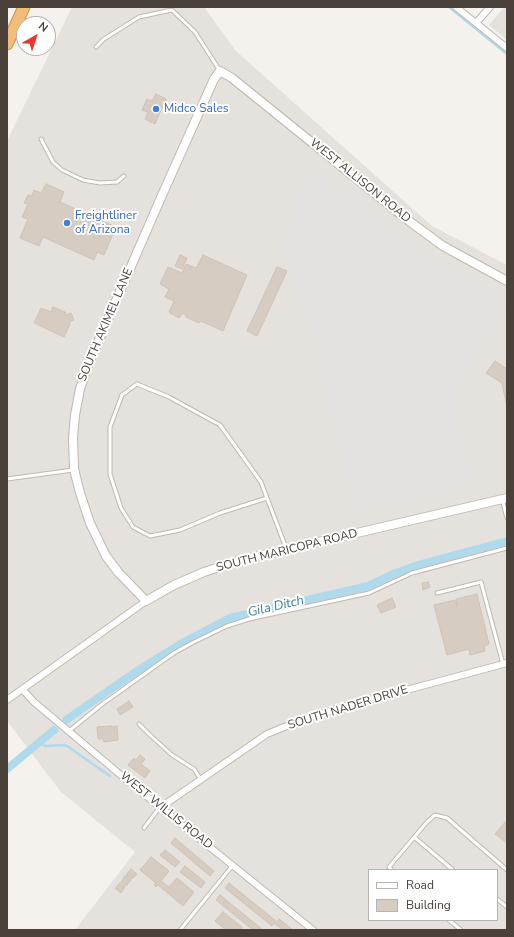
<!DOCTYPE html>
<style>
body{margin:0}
#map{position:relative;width:514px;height:937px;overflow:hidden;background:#f5f1ec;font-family:"Nunito Sans",sans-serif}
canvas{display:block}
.frame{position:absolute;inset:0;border:8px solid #49413a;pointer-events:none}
.legend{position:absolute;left:368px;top:869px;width:130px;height:52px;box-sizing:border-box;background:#fff;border:1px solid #b6b3b0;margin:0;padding:5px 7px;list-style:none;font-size:12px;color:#49413a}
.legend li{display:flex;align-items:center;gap:8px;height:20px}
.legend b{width:20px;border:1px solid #b6b3b0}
.north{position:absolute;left:16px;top:16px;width:40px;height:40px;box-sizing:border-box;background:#fff;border:1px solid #b6b3b0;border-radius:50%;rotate:39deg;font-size:11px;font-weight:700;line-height:16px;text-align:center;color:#49413a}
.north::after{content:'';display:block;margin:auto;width:14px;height:18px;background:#e83630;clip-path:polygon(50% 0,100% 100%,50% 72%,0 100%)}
</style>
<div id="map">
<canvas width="514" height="937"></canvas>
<div class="frame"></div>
<ul class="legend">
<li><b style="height:5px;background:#fff"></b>Road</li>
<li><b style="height:11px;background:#d6ccc2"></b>Building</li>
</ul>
<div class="north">N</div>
</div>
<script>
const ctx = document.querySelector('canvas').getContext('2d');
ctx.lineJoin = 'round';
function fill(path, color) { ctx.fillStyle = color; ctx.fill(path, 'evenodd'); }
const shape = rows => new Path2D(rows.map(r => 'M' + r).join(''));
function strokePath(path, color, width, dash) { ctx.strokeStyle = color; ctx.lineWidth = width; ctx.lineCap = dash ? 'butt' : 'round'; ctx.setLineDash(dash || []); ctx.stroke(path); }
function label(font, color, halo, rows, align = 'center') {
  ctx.font = font + ' "Nunito Sans",sans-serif'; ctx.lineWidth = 4; ctx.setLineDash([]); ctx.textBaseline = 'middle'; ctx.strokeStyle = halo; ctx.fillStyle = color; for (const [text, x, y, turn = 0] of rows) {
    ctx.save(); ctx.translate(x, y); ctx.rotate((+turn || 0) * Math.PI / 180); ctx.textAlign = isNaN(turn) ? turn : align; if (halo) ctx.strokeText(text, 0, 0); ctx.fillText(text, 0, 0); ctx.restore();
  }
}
fill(shape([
 [72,7,204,7,236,51,432,226,507,265,507,930,75,930,135,852,61,792,7,721,7,141],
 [369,870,497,870,497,920,369,920],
 [504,7,507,7,507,40,489,25]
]), '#e5e1dd');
fill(shape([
 [313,170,322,176,333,200,337,193,344,192,348,194,400,235,399,238,507,303,455,390,454,404,471,478,465,480,461,487,378,507,381,499,360,504,357,492,350,494,319,363,323,361,283,249,283,233]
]), '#e4e2e0');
strokePath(shape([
 [449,7,507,54],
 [40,742,45,746,61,745,67,746,110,776]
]), '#afdaeb', 2.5);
strokePath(shape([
 [66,720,134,673,184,642,230,618,368,586,396,573,418,565,507,541],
 [7,769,54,730]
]), '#afdaeb', 8);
const building = shape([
 [156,94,166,99,155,124,145,119,148,112,142,110,147,99,152,101,156,94],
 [46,184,64,192,60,202,116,227,104,255,97,252,94,260,43,237,39,246,20,238,28,219,22,217,28,204,24,203,28,195,32,196,34,190,41,193,46,184],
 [180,255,187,258,182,269,175,266,180,255],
 [203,255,247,275,223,331,201,321,199,323,186,317,186,315,183,313,179,318,170,313,169,312,174,301,165,297,169,289,160,284,168,267,182,273,186,264,196,268,203,255],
 [277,267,287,271,257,336,247,331,277,267],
 [53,307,65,312,66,315,71,313,74,320,69,322,70,324,64,337,34,323,41,308,51,312,53,307],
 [495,361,507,369,507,407,502,383,486,373,495,361],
 [428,582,430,587,423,590,422,583,428,582],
 [477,594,489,644,484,646,485,651,470,655,469,649,447,655,434,605,455,600,457,606,456,599,477,594],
 [392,598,396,607,381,613,377,605,392,598],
 [129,701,133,707,120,715,117,709,129,701],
 [111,726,111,727,117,726,118,740,104,742,103,739,98,739,97,727,111,726],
 [140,755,145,759,141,764,150,771,145,778,128,765,134,758,136,760,140,755],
 [507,820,507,843,495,834,507,820],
 [175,838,214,871,210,876,171,843,175,838],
 [165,850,180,862,175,867,160,855,165,850],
 [151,857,169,871,161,881,169,887,177,878,194,892,183,906,158,885,156,887,154,885,156,883,140,870,151,857],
 [185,866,205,882,201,888,180,872,185,866],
 [131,869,137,874,132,879,126,875,131,869],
 [125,876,131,880,126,886,121,882,125,876],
 [120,883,125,887,121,893,115,888,120,883],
 [229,883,276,921,272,926,225,888,229,883],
 [220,895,263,930,253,930,216,900,220,895],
 [223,912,242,927,240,930,226,930,215,921,223,912],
 [279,919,293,930,283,930,275,924,279,919]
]);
fill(building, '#d6ccc2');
strokePath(building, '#d0c3b6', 1);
const service = shape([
 [96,47,104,39,139,17,172,10,195,32,220,71],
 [41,139,53,162,62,170,83,180,100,183,117,182,124,176],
 [7,479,73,470],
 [267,498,220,513,180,530,150,536,133,527,121,508,110,474,110,427,122,395,137,384,169,397,220,425,261,482,267,498,286,548],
 [502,499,507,518],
 [437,593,481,582,503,664],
 [139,724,150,735,172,755,194,769,201,780],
 [69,731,101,705,174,653,192,643,227,626,249,619,369,593,412,573,507,548],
 [144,828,160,807],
 [414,837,453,870],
 [392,870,389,867,427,822,435,815,447,818,507,870],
 [497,899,507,907],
 [449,920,461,930],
 [180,930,233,865]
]);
const minor = shape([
 [456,7,507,48],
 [476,23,490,7],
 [22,689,34,702,135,787,313,930],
 [7,700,146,601],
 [161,807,267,734,299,721,336,709,507,663]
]);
const tertiary = shape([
 [507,281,443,246,409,221,232,78,220,71,214,79,163,193,88,365,80,389,75,415,73,438,74,469,80,493,90,523,106,556,118,572,146,601,174,585,204,572,241,560,507,498]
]);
const motorway = shape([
 [7,44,24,7]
]);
strokePath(service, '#c0b8af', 5);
strokePath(minor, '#c0b8af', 8);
strokePath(tertiary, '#c0b8af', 10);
strokePath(motorway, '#d28f4a', 13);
strokePath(service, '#fff', 3);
strokePath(minor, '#fff', 6);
strokePath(tertiary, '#fff', 8);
strokePath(motorway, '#f2bc7a', 11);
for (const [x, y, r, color] of [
 [156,109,4,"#3f7fe0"],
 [67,223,4,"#3f7fe0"]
]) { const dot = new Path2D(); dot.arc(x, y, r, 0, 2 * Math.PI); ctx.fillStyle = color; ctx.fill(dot); strokePath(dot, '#fff', 1.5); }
label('12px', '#366cbe', '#fff', [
 ["Midco Sales",164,109],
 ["Freightliner",75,216],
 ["of Arizona",75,230]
], 'left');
label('12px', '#49413a', '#fff', [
 ["WEST ALLISON ROAD",360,181,39],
 ["SOUTH AKIMEL LANE",106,325,-67],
 ["SOUTH MARICOPA ROAD",287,551,-14],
 ["SOUTH NADER DRIVE",348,708,-17],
 ["WEST WILLIS ROAD",166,811,39]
]);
label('italic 13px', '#377e9d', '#fff', [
 ["Gila Ditch",276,607,-13]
]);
</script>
